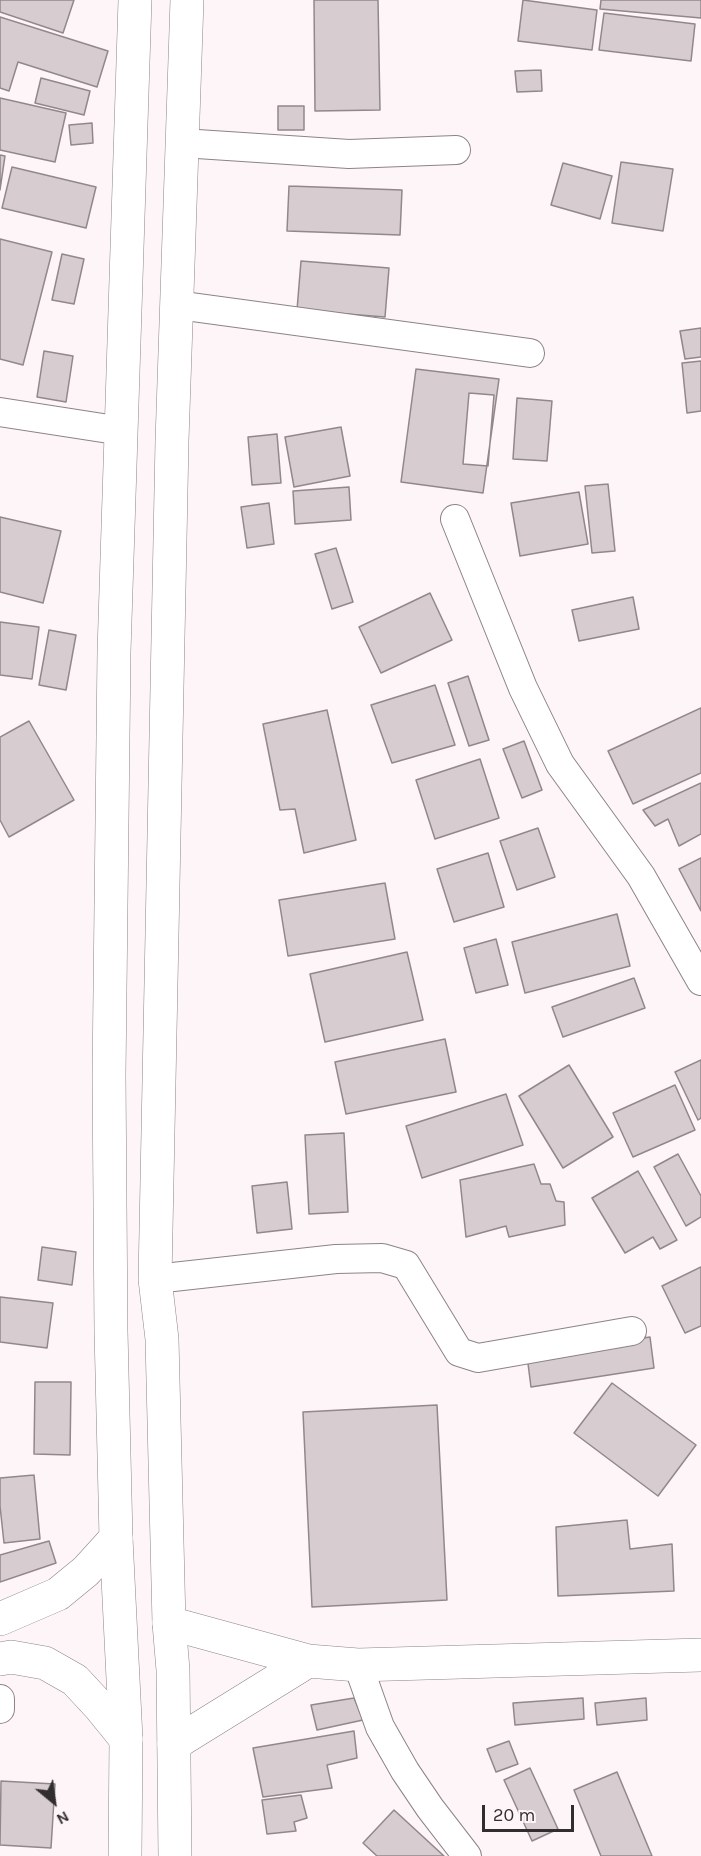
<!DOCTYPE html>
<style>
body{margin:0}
#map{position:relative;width:701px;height:1856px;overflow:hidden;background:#fef5f8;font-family:Karla,sans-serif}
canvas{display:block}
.north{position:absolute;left:24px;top:1772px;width:60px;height:60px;-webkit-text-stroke:4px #fef5f8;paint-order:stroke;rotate:151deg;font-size:16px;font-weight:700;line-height:24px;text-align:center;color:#322e2f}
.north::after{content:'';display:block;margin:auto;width:21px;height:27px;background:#322e2f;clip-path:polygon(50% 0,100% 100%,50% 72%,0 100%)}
.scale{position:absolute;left:482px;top:1805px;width:92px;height:27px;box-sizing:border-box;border:3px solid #322e2f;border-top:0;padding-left:8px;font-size:18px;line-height:21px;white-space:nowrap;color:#322e2f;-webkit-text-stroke:4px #fef5f8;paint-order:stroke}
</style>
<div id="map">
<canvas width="701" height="1856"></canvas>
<div class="north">N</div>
<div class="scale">20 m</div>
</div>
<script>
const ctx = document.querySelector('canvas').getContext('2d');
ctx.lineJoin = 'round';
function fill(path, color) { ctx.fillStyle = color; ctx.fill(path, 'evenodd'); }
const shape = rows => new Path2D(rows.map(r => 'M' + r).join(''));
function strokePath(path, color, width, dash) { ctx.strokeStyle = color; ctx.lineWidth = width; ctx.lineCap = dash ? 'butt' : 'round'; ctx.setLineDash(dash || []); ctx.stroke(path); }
const building = shape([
 [0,0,74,0,63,33,0,12,0,0],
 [314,0,378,0,380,110,315,111,314,0],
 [523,0,597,10,592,50,518,41,523,0],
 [601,0,701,0,701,18,600,9,601,0],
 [604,13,695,24,691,61,599,50,604,13],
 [0,17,108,51,97,87,18,62,9,91,0,88,0,17],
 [541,70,542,91,517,92,515,71,541,70],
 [41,78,90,91,84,115,35,103,41,78],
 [0,98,66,113,55,162,0,150,0,98],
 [278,106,304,106,304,130,278,130,278,106],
 [92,123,93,143,71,145,69,125,92,123],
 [0,155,5,156,0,190,0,155],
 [621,162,673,169,663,231,612,223,621,162],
 [563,163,612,176,600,219,551,205,563,163],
 [12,167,96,187,86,228,2,208,12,167],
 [289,186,402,190,400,235,287,231,289,186],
 [0,239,52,252,23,365,0,359,0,239],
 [62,254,84,259,74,304,52,300,62,254],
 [301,261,389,268,385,317,297,310,301,261],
 [701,328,701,357,685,359,680,331,701,328],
 [44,351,73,356,66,402,37,397,44,351],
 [701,361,701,411,687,413,682,363,701,361],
 [416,369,499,379,483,493,401,482,416,369],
 [469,393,494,395,488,466,463,464,469,393],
 [517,398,552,401,547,461,513,459,517,398],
 [341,427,350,476,294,487,285,437,341,427],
 [277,434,281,483,252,485,248,437,277,434],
 [608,484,615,551,592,553,585,486,608,484],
 [349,487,351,520,295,524,293,491,349,487],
 [579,492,588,544,520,556,511,503,579,492],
 [269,503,274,544,247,548,241,507,269,503],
 [0,517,61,531,43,603,0,592,0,517],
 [336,548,353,602,332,609,315,554,336,548],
 [430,593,452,640,381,673,359,627,430,593],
 [633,597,639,629,579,641,572,610,633,597],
 [0,622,39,627,32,679,0,675,0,622],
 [49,630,76,635,66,690,39,685,49,630],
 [468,676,489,740,469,746,448,683,468,676],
 [435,685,455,745,392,763,371,705,435,685],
 [701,708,701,773,633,804,608,751,701,708],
 [327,710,356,840,304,853,295,809,280,810,263,724,327,710],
 [29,721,74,800,9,837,0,820,0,737,29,721],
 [524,741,542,790,522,798,503,749,524,741],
 [480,759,499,818,435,839,416,780,480,759],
 [701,783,701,834,679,846,668,819,655,826,643,810,701,783],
 [538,828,555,877,517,890,500,841,538,828],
 [488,853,504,907,454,922,437,869,488,853],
 [701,858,701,911,679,869,701,858],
 [385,883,395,939,288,956,279,900,385,883],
 [617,914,630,966,525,993,512,942,617,914],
 [496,939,508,985,476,993,464,948,496,939],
 [407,952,423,1020,325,1042,310,974,407,952],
 [634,978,645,1008,563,1037,552,1007,634,978],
 [445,1039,456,1092,346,1114,335,1062,445,1039],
 [701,1060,701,1118,698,1120,675,1072,701,1060],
 [569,1065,613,1137,563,1168,519,1096,569,1065],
 [675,1085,695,1130,633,1157,613,1113,675,1085],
 [506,1094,523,1145,422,1178,406,1126,506,1094],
 [344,1133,348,1212,309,1214,305,1135,344,1133],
 [678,1154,701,1196,701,1217,686,1226,654,1167,678,1154],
 [534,1164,541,1184,550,1184,556,1201,564,1202,565,1225,509,1237,506,1226,466,1237,460,1180,534,1164],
 [638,1171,677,1240,660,1249,653,1237,625,1253,592,1198,638,1171],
 [287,1182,292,1229,257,1233,252,1186,287,1182],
 [42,1247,76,1252,72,1285,38,1280,42,1247],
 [701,1267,701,1326,685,1333,662,1286,701,1267],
 [0,1297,53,1303,47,1348,0,1342,0,1297],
 [650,1337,654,1368,531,1387,527,1356,650,1337],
 [35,1382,71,1382,70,1455,34,1454,35,1382],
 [612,1383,696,1445,658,1496,574,1433,612,1383],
 [437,1405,447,1600,312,1607,303,1412,437,1405],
 [34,1475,40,1539,4,1543,0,1506,0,1478,34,1475],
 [627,1520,630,1549,672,1544,674,1591,558,1596,556,1527,627,1520],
 [49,1541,56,1563,0,1582,0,1555,49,1541],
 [354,1698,363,1720,317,1730,311,1705,354,1698],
 [583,1698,584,1719,515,1725,513,1703,583,1698],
 [646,1698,647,1720,597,1725,595,1703,646,1698],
 [354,1731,357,1758,327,1765,332,1788,263,1797,253,1748,354,1731],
 [509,1741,518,1764,496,1772,487,1749,509,1741],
 [530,1768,558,1829,532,1841,504,1780,530,1768],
 [617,1772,652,1856,601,1856,574,1790,617,1772],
 [1,1781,55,1784,51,1848,0,1845,1,1781],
 [301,1795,307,1818,294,1822,296,1831,267,1834,262,1800,301,1795],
 [394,1810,444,1856,377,1856,363,1843,394,1810]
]);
fill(building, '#d7ccd0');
strokePath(building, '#92888c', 1.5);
const street = shape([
 [182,143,349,154,456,150],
 [177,305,530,353],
 [0,412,122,431],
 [455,519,523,688,560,764,641,876,701,981],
 [155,1279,336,1259,382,1258,406,1265,459,1352,478,1358,632,1331],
 [358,1665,380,1727,405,1771,430,1808,467,1856],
 [0,1699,0,1709]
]);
const secondary = shape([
 [0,1619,58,1594,86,1571,116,1538],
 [169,1623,308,1661,358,1665,701,1655],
 [0,1659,11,1657,45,1663,75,1680,100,1707,126,1739],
 [174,1744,308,1661]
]);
const highway = shape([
 [125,1856,126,1739,116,1538,111,1331,109,1075,114,652,135,0],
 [175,1856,173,1670,169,1623,162,1339,155,1279,172,441,187,0]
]);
strokePath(street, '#8d8387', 30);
strokePath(secondary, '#8d8387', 34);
strokePath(highway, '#8d8387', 34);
strokePath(street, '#fff', 28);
strokePath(secondary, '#fff', 33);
strokePath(highway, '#fff', 33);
</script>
